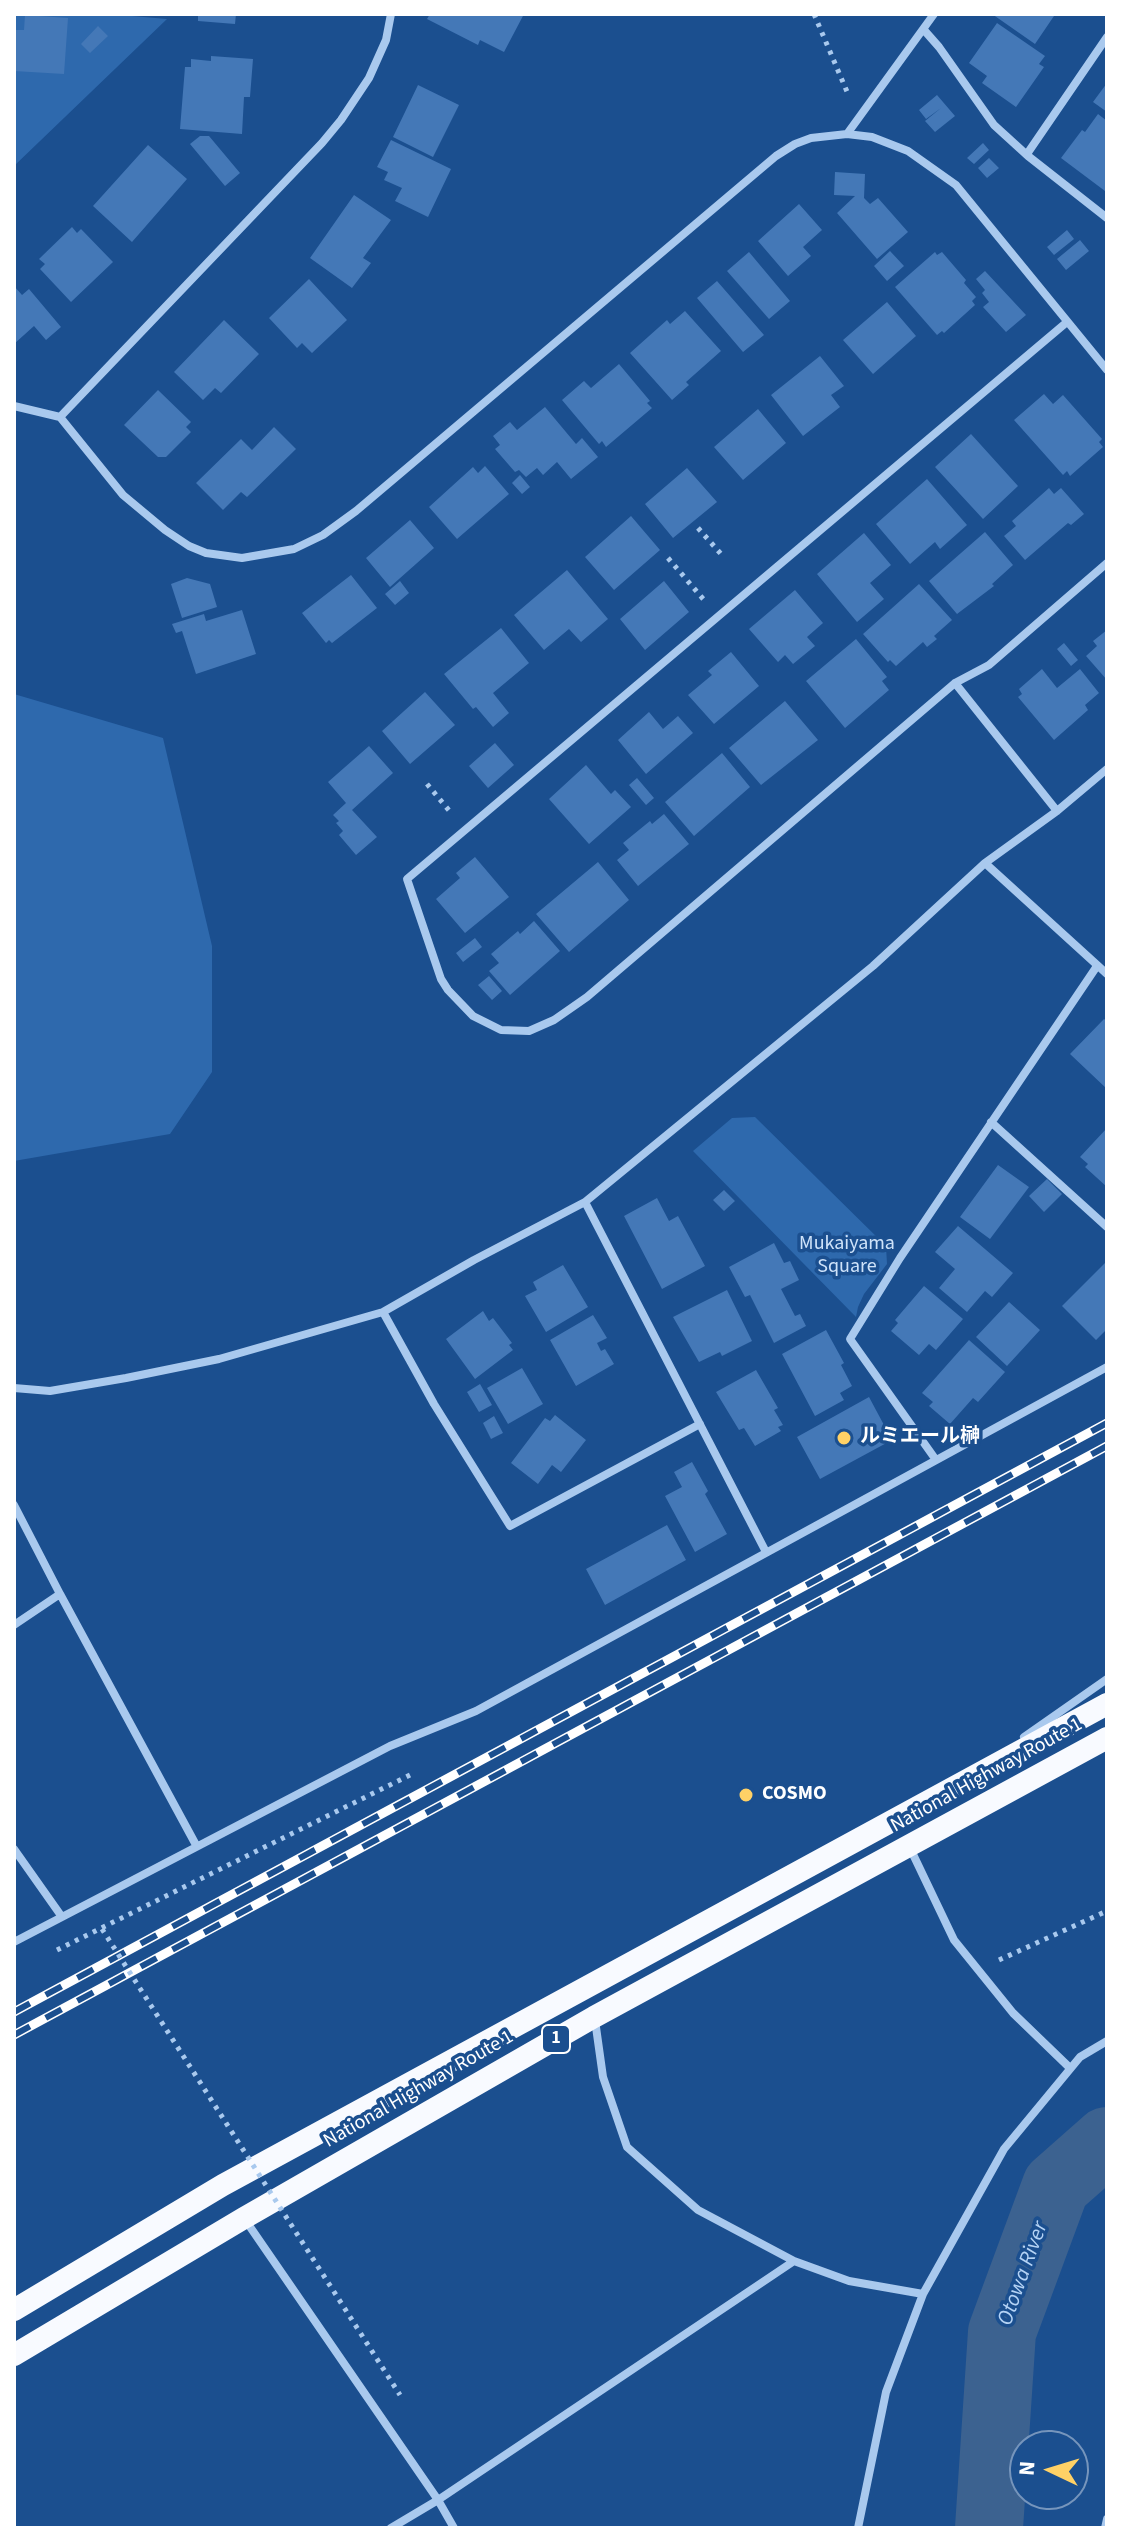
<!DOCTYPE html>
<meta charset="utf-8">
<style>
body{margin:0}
#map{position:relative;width:1121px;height:2542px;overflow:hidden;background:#1b4f8f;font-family:"Source Sans 3",sans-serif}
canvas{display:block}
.frame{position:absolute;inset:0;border:16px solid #fff;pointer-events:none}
.north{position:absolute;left:1009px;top:2430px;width:80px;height:80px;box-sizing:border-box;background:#1b4f8f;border:2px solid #7695bc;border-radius:50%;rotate:274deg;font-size:22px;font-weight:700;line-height:32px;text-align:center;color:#fff}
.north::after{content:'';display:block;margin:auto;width:28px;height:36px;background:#ffd166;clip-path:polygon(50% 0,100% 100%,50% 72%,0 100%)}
</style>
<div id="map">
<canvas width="1121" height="2542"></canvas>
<div class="frame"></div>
<div class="north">N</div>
</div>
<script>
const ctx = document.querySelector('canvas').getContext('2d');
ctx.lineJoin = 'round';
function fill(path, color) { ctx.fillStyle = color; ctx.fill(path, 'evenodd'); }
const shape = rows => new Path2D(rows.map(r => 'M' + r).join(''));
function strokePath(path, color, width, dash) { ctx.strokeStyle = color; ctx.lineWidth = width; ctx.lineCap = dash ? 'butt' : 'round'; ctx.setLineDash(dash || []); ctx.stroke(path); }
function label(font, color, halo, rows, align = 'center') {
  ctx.font = font + ' "Source Sans 3","Noto Sans JP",sans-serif'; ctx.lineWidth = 7; ctx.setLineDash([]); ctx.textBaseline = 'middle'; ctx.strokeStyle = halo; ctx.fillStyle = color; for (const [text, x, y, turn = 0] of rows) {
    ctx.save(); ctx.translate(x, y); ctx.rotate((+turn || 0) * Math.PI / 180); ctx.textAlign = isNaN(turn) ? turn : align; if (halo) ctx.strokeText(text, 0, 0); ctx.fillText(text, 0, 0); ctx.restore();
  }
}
fill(shape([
 [14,14,109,14,167,19,14,166],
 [14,694,163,738,212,946,212,1072,170,1134,14,1161],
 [755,1117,886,1246,887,1264,864,1294,858,1307,856,1317,693,1151,732,1118]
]), '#2e69ad');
strokePath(shape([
 [989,2528,1002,2332,1056,2186,1107,2141]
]), '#3c6290', 68);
fill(shape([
 [198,14,236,14,235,24,198,21],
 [430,14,524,14,504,52,480,40,478,45,427,19],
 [992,14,1052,14,1054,16,1035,44],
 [25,15,68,18,64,74,14,71,14,30,24,30],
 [997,23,1045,56,1039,64,1044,67,1016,107,982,83,987,76,969,63],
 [98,26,108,36,90,53,81,44],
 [211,56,253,59,250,97,244,97,242,134,180,129,185,67,191,67,191,59,211,61],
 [1107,83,1107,112,1093,102],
 [418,85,459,105,433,157,393,137],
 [937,95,955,116,935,132,925,121,941,108,926,119,919,110],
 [1098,114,1107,121,1107,188,1105,191,1061,158,1082,130,1085,132],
 [200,136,209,136,240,173,225,186,190,144],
 [391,140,451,169,428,217,395,201,402,188,384,180,388,172,377,167],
 [983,143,989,150,974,164,967,158],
 [148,145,187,179,132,242,93,206],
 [989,158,999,168,987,178,978,168],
 [835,172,865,174,864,198,870,204,878,198,908,232,877,259,837,213,855,196,834,195],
 [354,195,391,220,363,258,371,263,352,288,310,258],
 [799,204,822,230,803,247,811,256,788,276,758,241],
 [72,227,77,233,81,229,113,262,71,302,40,269,45,264,39,259],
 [1067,230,1074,239,1054,255,1047,247],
 [1080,240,1089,251,1066,270,1057,259],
 [890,251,904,266,887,281,874,266],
 [749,252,790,301,769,319,727,271],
 [935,252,937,255,942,252,966,280,964,283,976,297,972,301,975,305,944,333,942,331,937,335,895,287],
 [985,271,1026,315,1006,332,983,307,989,302,982,293,985,290,976,279],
 [309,279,347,320,312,353,302,343,297,348,269,318],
 [717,281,764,335,743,352,697,298],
 [14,286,22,295,29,289,61,327,46,340,34,326,14,344],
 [887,302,916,336,873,374,843,340],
 [685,311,721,351,686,382,689,385,672,400,630,353,667,320,670,324],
 [224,320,259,354,221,393,215,388,203,400,174,372],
 [820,356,844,386,831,395,840,407,803,436,771,395],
 [619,364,650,401,647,403,652,408,606,447,602,441,599,444,562,400,584,381,591,388],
 [158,390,191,422,186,427,191,432,166,457,158,457,124,425],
 [1044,394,1053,404,1063,395,1102,439,1099,442,1103,447,1070,476,1067,471,1063,475,1014,420],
 [545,407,576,444,582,438,598,457,571,479,557,462,543,475,537,468,526,477,519,470,515,472,495,449,500,445,493,436,510,422,517,430],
 [758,409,786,443,743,480,714,447],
 [274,427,296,449,247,497,241,492,223,510,196,483,241,439,252,450],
 [971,434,1018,486,983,519,935,467],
 [485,466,509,494,457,539,429,507,473,467,478,473],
 [687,468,717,502,673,538,645,504],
 [520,475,530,487,522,494,512,483],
 [927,479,967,525,940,549,935,542,910,564,876,524],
 [1049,488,1054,494,1061,488,1084,514,1071,525,1068,523,1025,560,1004,536,1016,526,1012,521],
 [631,516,660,550,614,590,585,557],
 [410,520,434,548,390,587,366,558],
 [985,532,1013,565,992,584,994,586,957,614,929,581],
 [864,533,891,565,870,583,884,599,857,622,817,574],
 [567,570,608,619,581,642,569,629,544,650,514,615],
 [351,575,377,608,332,643,329,640,326,643,302,613],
 [187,578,210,584,217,607,182,618,171,584],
 [400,581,409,593,395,605,385,594],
 [664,581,689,612,645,650,620,619],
 [919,584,952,620,934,636,937,639,927,647,923,642,896,666,890,660,888,662,863,634],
 [795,590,823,623,807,637,815,646,793,664,785,655,778,662,749,629],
 [242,610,256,654,196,674,182,631,176,633,172,624,204,614,206,621],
 [501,628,529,663,493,693,509,713,493,727,476,707,473,709,444,674],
 [1107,630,1107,680,1086,656,1097,646,1093,641],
 [856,639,887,677,882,681,889,690,845,728,806,681],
 [1064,643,1078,660,1071,666,1057,649],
 [731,652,759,686,714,724,688,695,712,675,708,671],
 [1042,669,1057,688,1080,669,1099,693,1085,705,1088,710,1054,740,1018,697,1022,694,1019,689],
 [425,692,455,725,410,764,382,731],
 [785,701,818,740,761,785,729,748],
 [649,712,663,729,678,716,693,733,646,774,618,740],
 [495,743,514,765,488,788,469,766],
 [369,746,393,773,352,810,377,837,356,855,339,835,343,831,336,823,339,821,333,815,346,803,328,782],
 [722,753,750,787,694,836,665,802],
 [586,765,611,794,615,790,631,807,589,844,549,799],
 [637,778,654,798,646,805,629,785],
 [664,814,689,844,638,886,617,860,629,850,623,843,650,821,652,824],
 [475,857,509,897,465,933,436,899,460,878,456,873],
 [598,862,629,900,569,952,536,914],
 [534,921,560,951,510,995,489,971,499,963,491,954,518,931,520,934],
 [475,938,482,947,463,962,456,953],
 [489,976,502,991,492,1000,478,985],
 [1104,1019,1107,1021,1107,1089,1070,1054],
 [1107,1128,1107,1187,1085,1167,1088,1164,1080,1157],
 [998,1165,1029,1187,990,1239,960,1217],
 [1047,1179,1062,1194,1044,1212,1029,1196],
 [724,1190,735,1201,724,1211,713,1200],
 [657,1198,669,1221,678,1216,705,1266,662,1289,624,1216],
 [958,1226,1013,1273,992,1297,985,1291,967,1312,939,1288,955,1269,935,1252],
 [774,1243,784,1263,790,1261,799,1280,781,1289,795,1316,800,1314,806,1326,774,1343,750,1295,745,1297,729,1267],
 [1107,1261,1107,1329,1096,1340,1062,1306],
 [563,1265,588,1307,546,1332,525,1296,537,1290,533,1282],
 [924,1286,963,1319,936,1350,929,1344,919,1355,891,1331,898,1323,895,1320],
 [727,1290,752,1341,722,1356,720,1352,699,1362,673,1317],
 [1009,1302,1040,1330,1007,1366,976,1337],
 [483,1311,489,1321,493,1318,512,1343,509,1345,513,1350,475,1379,446,1339],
 [593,1315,607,1338,597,1343,601,1351,605,1349,614,1364,576,1386,550,1340],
 [826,1330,844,1363,841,1365,852,1386,840,1393,844,1400,815,1416,782,1354],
 [969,1340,1005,1372,978,1402,973,1398,950,1424,929,1406,933,1402,922,1393],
 [522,1368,543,1404,508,1424,487,1388],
 [756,1370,778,1408,774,1410,783,1425,778,1427,781,1431,755,1446,744,1428,739,1430,716,1392],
 [480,1384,492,1405,479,1412,467,1392],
 [869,1397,892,1440,820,1479,797,1437],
 [555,1415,586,1440,561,1472,552,1465,538,1484,511,1463,545,1418,550,1421],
 [494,1416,503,1433,491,1439,483,1423],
 [692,1462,708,1491,705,1494,727,1534,695,1552,665,1496,682,1487,674,1472],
 [667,1525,686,1560,605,1605,586,1569]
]), '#4478b7');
strokePath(shape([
 [814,14,848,94],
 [698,528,721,554],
 [668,558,704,600],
 [427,784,452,814],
 [57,1950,410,1775],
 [999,1960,1107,1911]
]), '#a9c9ee', 5, [4, 6]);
strokePath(shape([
 [924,30,939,47,994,125,1028,156,1107,218],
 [847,134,934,14],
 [1027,154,1107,37],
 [1067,322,407,879,441,979,448,990,473,1016,501,1030,529,1031,554,1020,587,997,955,683,989,665,1107,563],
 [14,406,60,417,123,495,165,530,189,546,206,553,242,558,294,549,323,535,356,511,776,156,795,144,811,138,847,134,872,137,908,151,956,185,1107,370],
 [60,417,322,143,341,120,369,78,386,40,391,14],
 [955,683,1057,811],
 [985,863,1107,974],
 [991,1122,1107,1227],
 [585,1202,766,1552],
 [383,1312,434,1404,510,1526,700,1424],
 [14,1388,50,1391,126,1378,219,1359,383,1312,474,1260,585,1202,873,966,985,863,1057,811,1107,769],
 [936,1460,850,1339,900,1258,1097,966],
 [14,1505,60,1594,14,1625],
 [60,1594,196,1845],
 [1024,1737,1107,1679],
 [910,1848,954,1940,1013,2013,1070,2068],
 [14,1849,62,1917,390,1746,476,1711,1107,1367],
 [14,1942,62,1917],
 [595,2020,603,2077,627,2147,698,2210,794,2261],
 [246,2221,438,2500,454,2528],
 [391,2528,438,2500,794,2261,849,2281,923,2294],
 [858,2528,886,2392,923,2294,1004,2149,1080,2057,1107,2041],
 [1105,2528,1107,2519]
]), '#a9c9ee', 8);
strokePath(shape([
 [14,2310,223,2185,1107,1704],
 [14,2355,244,2218,594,2017,1107,1738]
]), '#f8faff', 22);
const rail = shape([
 [14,2012,1107,1423],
 [14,2035,1107,1446]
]);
strokePath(rail, '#fff', 9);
strokePath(rail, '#1b4f8f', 6, [18]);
strokePath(shape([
 [102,1929,400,2395]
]), '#a9c9ee', 5, [4, 6]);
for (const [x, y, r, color] of [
 [844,1438,8,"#ffd166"],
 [746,1795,8,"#ffd166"]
]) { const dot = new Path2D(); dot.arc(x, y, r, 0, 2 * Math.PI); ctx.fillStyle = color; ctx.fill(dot); strokePath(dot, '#1b4f8f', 3); }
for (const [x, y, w] of [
 [556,2039,28]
]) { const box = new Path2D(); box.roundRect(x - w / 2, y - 14, w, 28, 6); ctx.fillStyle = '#1b4f8f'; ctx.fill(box); strokePath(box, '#fff', 2); }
label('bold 18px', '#fff', null, [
 ["1",556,2039]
]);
label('20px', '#cfe3fa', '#1b4f8f', [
 ["Mukaiyama",847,1245],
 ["Square",847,1268]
]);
label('bold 20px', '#fff', '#1b4f8f', [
 ["ルミエール榊",860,1438],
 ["COSMO",762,1795]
], 'left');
label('20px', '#fff', '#1b4f8f', [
 ["National Highway Route 1",987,1776,-29],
 ["National Highway Route 1",419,2090,-30]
]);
label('italic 22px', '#b5d3f5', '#1b4f8f', [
 ["Otowa River",1024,2274,-70]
]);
</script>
